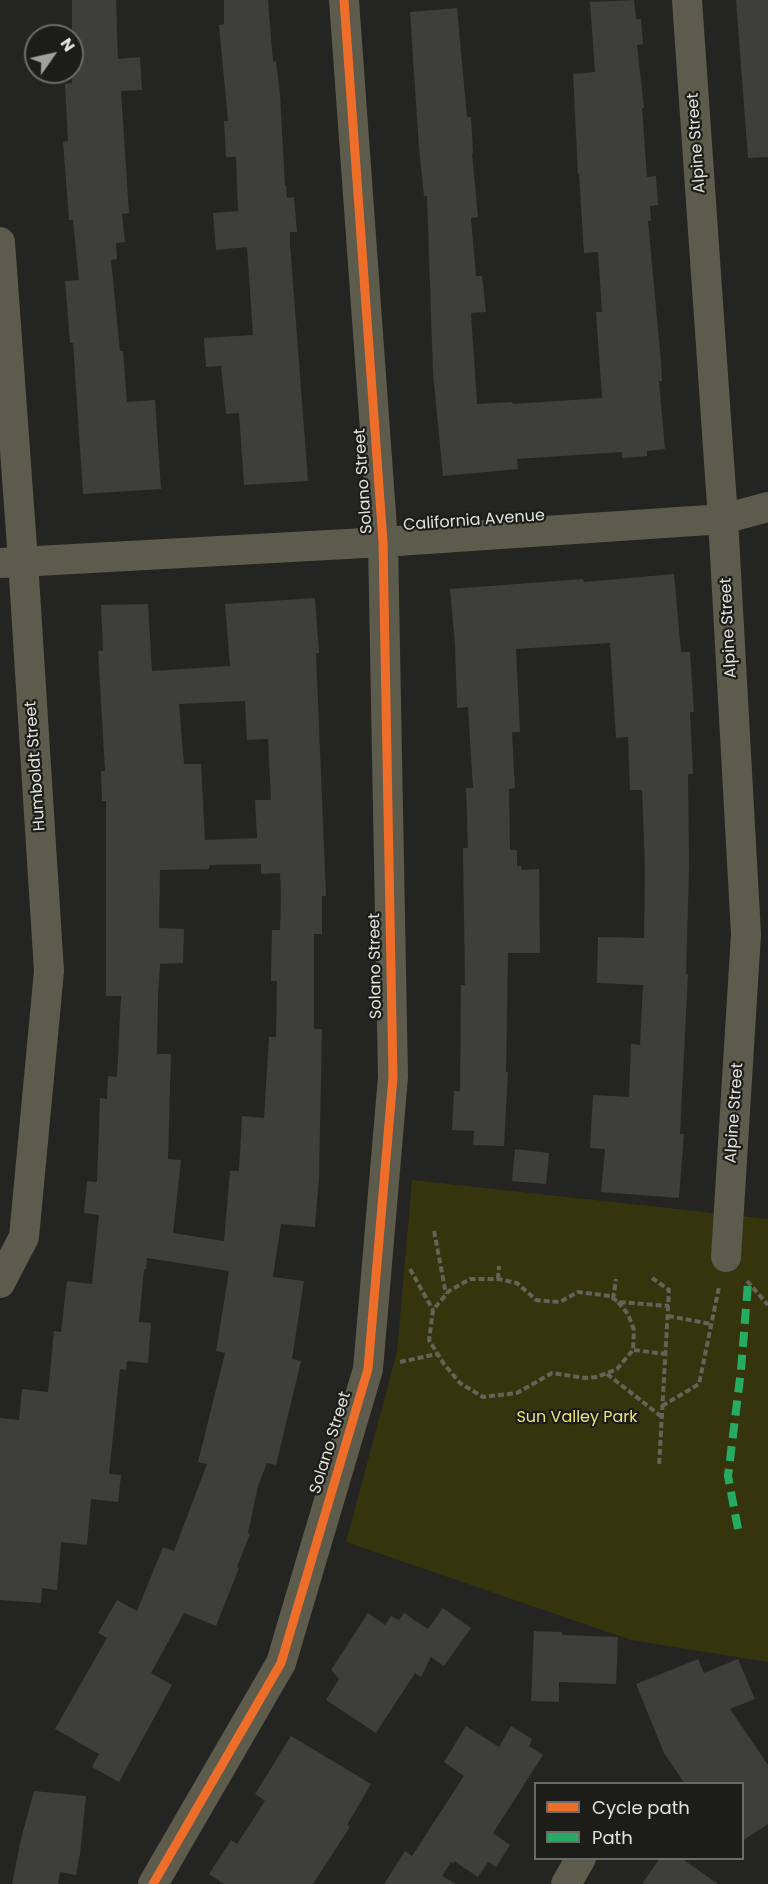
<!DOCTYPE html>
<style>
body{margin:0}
#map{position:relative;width:768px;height:1884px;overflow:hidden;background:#242422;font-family:Poppins,sans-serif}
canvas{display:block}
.legend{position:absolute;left:534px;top:1782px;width:210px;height:78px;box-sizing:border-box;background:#1c1c18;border:2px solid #6b6b68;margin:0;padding:8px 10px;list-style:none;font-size:18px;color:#e2e2df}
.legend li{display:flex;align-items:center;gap:12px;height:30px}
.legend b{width:30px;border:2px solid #6b6b68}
.north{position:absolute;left:24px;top:24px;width:60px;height:60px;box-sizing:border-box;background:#1c1c18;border:2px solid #6b6b68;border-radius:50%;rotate:56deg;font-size:16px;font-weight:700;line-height:24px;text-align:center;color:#e2e2df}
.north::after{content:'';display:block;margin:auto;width:21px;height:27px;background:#a0a09d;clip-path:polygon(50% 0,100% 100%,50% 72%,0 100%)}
</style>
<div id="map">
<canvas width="768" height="1884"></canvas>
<ul class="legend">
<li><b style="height:8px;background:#ee6e29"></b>Cycle path</li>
<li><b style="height:8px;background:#26ab63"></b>Path</li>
</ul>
<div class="north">N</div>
</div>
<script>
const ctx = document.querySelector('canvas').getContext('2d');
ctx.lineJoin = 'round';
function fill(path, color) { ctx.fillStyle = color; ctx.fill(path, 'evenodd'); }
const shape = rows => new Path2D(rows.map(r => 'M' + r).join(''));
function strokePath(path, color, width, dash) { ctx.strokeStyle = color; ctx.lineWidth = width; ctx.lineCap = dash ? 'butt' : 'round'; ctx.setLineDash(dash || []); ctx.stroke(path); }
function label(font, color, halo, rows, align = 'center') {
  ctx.font = font + ' Poppins,sans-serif'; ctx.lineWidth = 4.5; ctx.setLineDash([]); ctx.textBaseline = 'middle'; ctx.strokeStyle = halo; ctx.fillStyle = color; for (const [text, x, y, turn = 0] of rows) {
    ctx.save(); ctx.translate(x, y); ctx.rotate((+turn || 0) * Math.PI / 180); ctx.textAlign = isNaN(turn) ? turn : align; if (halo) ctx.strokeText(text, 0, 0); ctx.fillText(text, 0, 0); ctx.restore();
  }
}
fill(shape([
 [412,1180,768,1219,768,1662,631,1640,346,1542,397,1352]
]), '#36340d');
fill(shape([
 [72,0,116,0,118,59,140,57,142,90,121,91,129,213,122,214,125,242,116,243,117,259,111,260,120,351,123,351,127,402,155,400,161,489,83,494,73,343,70,343,65,281,79,280,73,220,69,220,63,142,68,141,65,84,72,83],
 [224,0,268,0,273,62,276,61,280,94,285,186,286,185,287,198,294,197,297,232,290,232,290,244,308,481,244,485,239,413,226,414,221,366,206,367,204,338,253,335,247,247,216,250,213,213,238,211,236,157,226,157,224,121,228,121,219,25,224,24],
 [634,0,636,19,641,19,643,44,637,45,644,108,642,108,647,177,656,176,658,205,650,206,651,221,648,221,661,362,662,381,659,381,665,449,647,451,647,456,622,458,622,452,517,459,518,469,443,476,433,373,427,196,424,196,419,149,410,12,457,8,467,117,471,117,473,153,472,153,478,217,471,218,476,276,482,276,486,312,471,313,477,404,512,402,513,404,602,398,596,312,602,312,598,252,584,253,579,174,578,174,573,74,595,72,590,2],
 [736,0,768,0,768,157,748,158],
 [674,574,681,652,690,652,694,712,690,712,693,774,688,774,689,868,686,974,688,974,680,1134,684,1134,679,1198,601,1192,605,1149,590,1148,593,1095,629,1097,631,1044,640,1045,643,985,597,983,598,937,644,938,645,869,642,790,630,790,628,737,616,738,610,643,516,649,520,732,512,732,515,788,509,789,510,850,517,850,517,866,521,866,522,870,539,869,540,953,508,953,506,1072,508,1072,504,1146,473,1145,474,1131,452,1130,454,1091,460,1091,461,985,465,985,463,848,468,848,466,788,473,788,468,707,457,708,455,644,450,589,583,579,584,582],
 [315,598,319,653,316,653,326,896,322,896,322,934,314,934,314,1029,322,1029,319,1178,315,1227,281,1224,273,1277,304,1281,292,1359,301,1361,276,1465,267,1463,258,1486,248,1533,250,1534,237,1567,239,1568,216,1626,184,1613,151,1673,172,1685,119,1782,92,1767,99,1754,55,1729,107,1638,98,1633,117,1600,137,1611,163,1547,174,1551,207,1464,198,1462,225,1353,216,1351,229,1271,147,1258,146,1269,144,1269,139,1322,151,1323,148,1363,127,1361,126,1370,120,1369,109,1474,121,1475,118,1502,91,1499,87,1545,61,1542,57,1590,42,1588,41,1603,0,1600,0,1418,19,1420,22,1389,48,1392,54,1331,61,1332,67,1281,92,1284,99,1215,84,1213,87,1181,97,1182,100,1098,107,1099,108,1076,117,1077,121,996,106,996,106,801,102,801,101,771,105,771,98,651,103,651,101,605,148,604,152,671,230,666,225,604],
 [245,701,247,740,268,739,271,800,255,800,257,838,205,840,201,764,184,764,179,704],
 [261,864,261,874,280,873,281,899,280,930,272,930,271,981,277,981,276,1037,269,1037,264,1118,242,1116,239,1171,230,1171,224,1241,173,1233,181,1160,168,1159,171,1054,157,1054,158,997,160,964,183,963,184,929,159,928,160,870,209,869,209,865],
 [515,1149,549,1153,546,1184,512,1181],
 [443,1608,471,1628,444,1666,431,1657,421,1677,415,1673,376,1733,326,1700,339,1679,331,1670,368,1613,385,1625,391,1616,399,1620,404,1613,428,1629],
 [534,1631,562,1632,562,1635,618,1637,616,1684,559,1682,559,1702,531,1701],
 [698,1659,704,1673,738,1659,755,1699,730,1709,768,1765,768,1824,742,1841,742,1784,685,1784,664,1753,636,1684],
 [466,1726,499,1747,511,1726,532,1739,529,1746,543,1755,493,1833,510,1845,496,1867,488,1862,478,1877,454,1861,453,1864,451,1862,442,1876,456,1884,384,1884,405,1851,412,1856,464,1776,444,1762],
 [291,1736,371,1784,347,1825,350,1827,313,1884,224,1884,209,1874,231,1840,237,1844,265,1801,255,1794],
 [34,1791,86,1796,80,1854,76,1875,60,1872,58,1884,12,1884,21,1839],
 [660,1858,681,1858,718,1884,642,1884]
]), '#3e3e3c');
strokePath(shape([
 [434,1231,446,1294],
 [410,1269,433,1310],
 [652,1278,669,1290,659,1467],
 [498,1279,499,1266],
 [747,1281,768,1305],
 [613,1299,616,1279],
 [618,1302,628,1314,634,1330,633,1350,617,1369,597,1377,585,1378,552,1373,517,1393,483,1397,460,1383,444,1364,429,1340,433,1310,449,1291,470,1279,498,1279,517,1283,536,1300,560,1302,578,1292,610,1296,618,1302,669,1306],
 [668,1316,711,1324],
 [634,1350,666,1354],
 [400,1362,437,1354],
 [607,1374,662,1417],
 [662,1406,699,1384,719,1287]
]), '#636359', 4, [6, 3]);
strokePath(shape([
 [687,0,723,519,746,934,726,1257],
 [0,242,23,561,49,971,24,1237,0,1283],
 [0,563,383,542,723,519,768,507],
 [153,1884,281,1663,368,1369,393,1077,383,542,344,0],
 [566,1884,581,1858]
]), '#5c5b4c', 30);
strokePath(shape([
 [738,1529,728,1476,741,1370,748,1283]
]), '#26ab63', 8, [15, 8]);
strokePath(shape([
 [153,1884,281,1663,368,1369,393,1077,383,542,344,0]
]), '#ee6e29', 9);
label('16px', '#e2e2df', '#1c1c18', [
 ["Alpine Street",697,143,-94],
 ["Solano Street",364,481,-94],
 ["California Avenue",474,521,-4],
 ["Alpine Street",729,628,-93],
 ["Humboldt Street",36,766,-94],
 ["Solano Street",376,966,-91],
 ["Alpine Street",735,1113,-86],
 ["Solano Street",331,1443,-73]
]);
label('16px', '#ebe57c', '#1c1c18', [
 ["Sun Valley Park",577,1418]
]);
</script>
